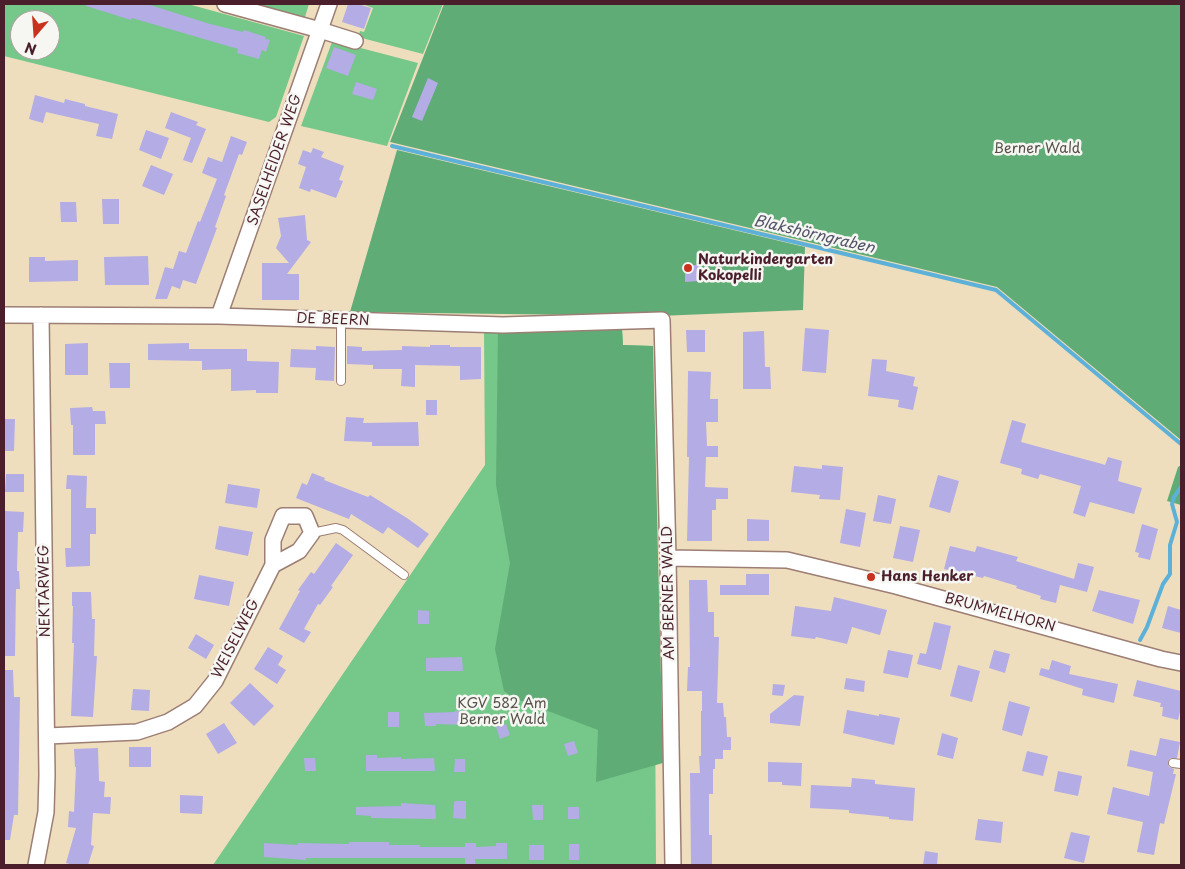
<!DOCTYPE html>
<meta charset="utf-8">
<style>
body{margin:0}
#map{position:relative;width:1185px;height:869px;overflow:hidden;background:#efdebd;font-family:"Playpen Sans",sans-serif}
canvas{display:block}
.frame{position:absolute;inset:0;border:5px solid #4a1f2b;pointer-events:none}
.north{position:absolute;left:10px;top:10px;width:50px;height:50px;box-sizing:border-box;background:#f6f6f2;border:1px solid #b1a0a2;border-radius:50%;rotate:198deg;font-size:14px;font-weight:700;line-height:20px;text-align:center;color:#4a1f2b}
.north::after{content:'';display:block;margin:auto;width:18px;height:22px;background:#c8321e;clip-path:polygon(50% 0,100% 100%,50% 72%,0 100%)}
</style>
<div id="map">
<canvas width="1185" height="869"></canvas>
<div class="frame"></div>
<div class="north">N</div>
</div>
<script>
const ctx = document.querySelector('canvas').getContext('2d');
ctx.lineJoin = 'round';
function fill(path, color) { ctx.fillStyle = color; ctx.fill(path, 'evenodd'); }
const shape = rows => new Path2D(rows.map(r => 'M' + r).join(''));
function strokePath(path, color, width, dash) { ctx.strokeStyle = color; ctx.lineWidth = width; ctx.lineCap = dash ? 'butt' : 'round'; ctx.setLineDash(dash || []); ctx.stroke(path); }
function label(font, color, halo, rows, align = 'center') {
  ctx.font = font + ' "Playpen Sans",sans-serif'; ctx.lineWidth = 5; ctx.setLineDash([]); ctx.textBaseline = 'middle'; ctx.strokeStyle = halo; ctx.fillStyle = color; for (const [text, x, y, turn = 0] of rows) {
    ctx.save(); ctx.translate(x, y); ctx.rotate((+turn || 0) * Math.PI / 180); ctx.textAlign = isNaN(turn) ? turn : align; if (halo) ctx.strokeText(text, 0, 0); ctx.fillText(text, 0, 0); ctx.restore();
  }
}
fill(shape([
 [4,4,188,4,304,36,276,117,269,122,4,56],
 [20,20,50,20,50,50,20,50],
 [249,4,309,4,304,20],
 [362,4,443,4,423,54,358,37,360,31,364,32,373,8],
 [334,41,418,63,387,146,301,126,332,42],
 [484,329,622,329,623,345,653,346,656,865,213,865,485,465]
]), '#75c78a');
fill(shape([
 [444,4,1181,4,1181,440,997,287,390,142],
 [397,150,805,247,803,310,659,316,350,312],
 [498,327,622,329,623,345,653,346,663,763,596,782,598,730,514,698,504,691,495,649,510,563,496,485],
 [1181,465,1181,505,1167,501,1178,467]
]), '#60ac76');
strokePath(shape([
 [392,146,996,290,1181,444],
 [1140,640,1147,627,1163,584,1170,574,1170,545,1177,522,1172,504,1174,497,1181,487]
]), '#5db1d9', 4);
fill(shape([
 [86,4,147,4,210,24,243,32,244,30,266,37,265,39,270,40,266,52,262,50,259,59,237,53,238,49,132,18,131,20,86,6],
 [348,4,358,4,371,8,364,29,342,22],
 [334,47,356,55,348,76,326,68],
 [428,78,438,83,422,121,412,117],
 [356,82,377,89,373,100,352,94],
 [35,95,64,103,65,99,85,104,85,106,118,114,112,139,96,136,99,124,46,112,43,123,29,119],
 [171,112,198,122,196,125,206,129,192,163,183,160,191,138,165,128],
 [146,130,169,138,161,159,139,150],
 [231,136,247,142,242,155,239,154,224,195,226,196,215,227,217,228,196,284,183,280,180,289,172,286,167,299,155,299,165,267,173,269,179,251,186,253,198,221,200,222,217,179,202,173,208,157,222,162],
 [313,148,324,152,321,157,344,166,339,180,343,181,336,198,311,189,310,192,299,188,306,167,298,164,303,150,311,153],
 [151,165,173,174,164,195,142,186],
 [102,199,119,199,119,224,103,224],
 [60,202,76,202,77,222,61,222],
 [305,215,307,240,311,242,287,274,299,274,299,300,262,300,262,263,289,263,276,248,281,236,278,218],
 [148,256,149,285,105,285,104,257],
 [29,257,45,257,45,261,78,260,78,281,29,282],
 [685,265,699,265,699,281,685,282],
 [805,328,829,330,826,373,802,371],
 [686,330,705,330,705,352,687,352],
 [764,331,765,367,770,367,771,389,743,389,743,332],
 [88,343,88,375,65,375,65,344],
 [189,343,189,349,247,349,247,361,279,362,278,393,256,393,256,390,231,391,231,369,202,370,202,361,148,360,148,344],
 [430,345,450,345,450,347,481,347,481,379,460,380,460,366,415,365,415,387,401,386,402,369,373,369,373,365,347,364,347,346,362,347,362,351,402,350,402,346,430,347],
 [316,346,335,347,334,381,315,380,316,368,290,367,291,349,316,350],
 [872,359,887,360,886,371,915,377,913,386,918,387,913,410,898,407,899,400,868,396],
 [109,363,130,363,130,388,110,388],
 [688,371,711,372,710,399,718,399,718,422,706,422,707,446,718,446,718,457,706,457,705,487,728,488,728,499,716,499,716,510,712,510,712,541,687,541,689,457,687,457],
 [426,400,437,400,437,415,426,415],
 [92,407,93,411,105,411,106,424,95,424,95,455,73,455,73,425,71,425,70,408],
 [346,417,364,418,363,423,418,422,419,446,372,446,372,442,344,441],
 [4,419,15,419,14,451,4,451],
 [1012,420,1026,424,1021,442,1102,464,1105,465,1108,457,1122,461,1118,481,1142,488,1134,514,1090,502,1085,517,1073,513,1081,486,1040,474,1038,479,1021,474,1022,469,1000,463],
 [822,465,843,467,840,500,819,499,820,495,791,492,794,466,822,469],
 [312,473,325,478,324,480,368,497,370,495,407,518,429,534,418,548,388,527,383,534,351,514,349,519,296,498,302,483,307,485],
 [6,474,24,474,24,492,5,492],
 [67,475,87,476,86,508,96,508,96,534,90,534,90,566,66,567,65,548,71,548,71,489,66,489],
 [938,475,959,481,950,513,929,507],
 [228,484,260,489,257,508,225,503],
 [878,495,896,499,891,524,873,521],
 [846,509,866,513,860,547,840,543],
 [4,511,24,512,23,532,18,532,17,571,19,571,20,589,16,589,15,656,4,656],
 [747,519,769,520,769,541,747,541],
 [1142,524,1158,529,1150,560,1138,557,1139,553,1135,552],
 [219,526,253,532,248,556,215,549],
 [900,526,920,530,913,562,893,558],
 [336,543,353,555,331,586,333,587,320,605,318,604,304,629,311,632,304,643,279,629,300,591,298,590,311,572,314,574],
 [950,546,975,552,977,546,1018,557,1016,561,1074,579,1078,563,1094,567,1087,592,1060,585,1056,603,1040,599,1041,596,1016,588,1017,586,984,576,983,578,944,569],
 [746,574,769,574,769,595,720,595,720,585,746,585],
 [199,575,234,582,229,606,194,599],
 [689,580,707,580,708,612,714,612,714,637,719,637,717,703,723,703,724,717,726,717,727,737,731,737,731,750,723,750,723,759,715,759,715,769,713,769,713,794,709,794,709,835,712,835,712,865,691,865,690,773,700,773,699,756,701,756,701,711,702,711,702,691,687,691,688,667,690,667],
 [1099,590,1140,600,1133,624,1092,611],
 [72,592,91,592,92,619,95,619,94,656,97,656,93,717,71,716,74,643,72,643,73,606,72,606],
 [834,597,887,610,880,635,852,627,847,644,816,637,815,639,791,636,795,606,831,611],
 [1168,606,1181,610,1181,633,1162,628],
 [418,610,429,611,429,624,418,624],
 [934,622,951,626,941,670,917,664,920,653,926,654],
 [196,634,214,645,206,659,188,648],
 [268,647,283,656,278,665,286,670,277,684,254,669],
 [888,650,913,655,908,678,883,673],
 [994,650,1010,654,1005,673,989,668],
 [462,657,463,671,426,671,426,658],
 [1052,660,1071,666,1069,674,1118,684,1114,703,1082,695,1083,689,1039,675,1041,668,1049,670],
 [958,665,980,671,972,702,950,696],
 [4,670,13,670,14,697,20,697,18,815,14,815,10,840,4,840],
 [846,678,865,681,864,692,844,689],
 [1137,680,1181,691,1181,708,1178,720,1162,716,1163,707,1160,707,1161,703,1133,696],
 [250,683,274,706,254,726,230,703],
 [773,684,785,685,783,696,772,695],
 [133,689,150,690,149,711,131,710],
 [794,695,804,696,800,726,770,723,770,714],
 [1009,701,1030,707,1022,736,1002,730],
 [847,710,879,716,879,714,900,718,894,745,843,733],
 [455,711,467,711,467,725,436,724,436,726,425,726,424,713,455,712],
 [388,712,399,712,399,727,388,727],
 [224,723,237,743,218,754,206,734],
 [506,724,510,735,500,739,496,727],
 [942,733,958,738,953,759,937,755],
 [1160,738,1180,742,1177,758,1170,758,1168,762,1169,767,1174,769,1173,774,1176,774,1164,824,1160,823,1154,855,1137,852,1143,822,1107,814,1113,787,1149,796,1153,772,1127,766,1130,750,1156,756],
 [574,741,578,753,568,756,564,744],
 [129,747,151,747,151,767,129,767],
 [98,748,99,781,105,782,104,797,111,797,110,814,93,813,91,845,94,846,88,865,73,865,66,863,76,828,68,827,69,811,74,812,76,767,75,767,74,749],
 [1027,751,1048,756,1043,776,1022,771],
 [366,755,377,755,377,758,401,757,401,759,434,758,435,771,366,771],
 [304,758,315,758,316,771,305,771],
 [455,759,465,759,465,772,454,772],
 [768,762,802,763,801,786,782,785,782,782,768,782],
 [1058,771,1082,776,1078,796,1054,791],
 [852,778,875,780,875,784,915,788,913,821,889,819,889,817,849,813,849,810,810,808,811,785,851,787],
 [180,795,203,796,202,814,180,813],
 [455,801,466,801,466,819,453,818,454,803],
 [401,803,435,805,436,819,371,818,371,816,356,815,356,807,401,806],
 [532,805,543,805,543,820,533,820],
 [568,807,579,807,579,819,568,819],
 [978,819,1003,822,1001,843,975,840],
 [1071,832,1090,836,1084,863,1064,858],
 [349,842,389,842,389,845,420,845,420,847,465,847,465,843,476,843,476,847,496,846,496,843,507,843,507,859,475,859,475,865,465,865,465,858,306,858,306,860,264,857,264,843,298,845,298,843,349,844],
 [569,844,579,844,579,860,569,860],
 [529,845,544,845,544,860,529,860],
 [925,851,938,853,937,865,923,865]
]), '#b3ace5');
const service = shape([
 [341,381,341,320],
 [312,533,336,528,343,530,404,575],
 [1173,763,1181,764]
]);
const minor = shape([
 [225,4,320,30,355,41],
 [4,315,219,316,503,325,662,320,668,558,673,865],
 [219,316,329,4],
 [668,558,787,560,896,586,1161,659,1181,663],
 [47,736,137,732,168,722,195,706,215,681,273,565,273,540,283,516,305,516,312,533,299,551,273,565],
 [36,865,46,812,47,775,41,315]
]);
strokePath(service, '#9c7e74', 10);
strokePath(minor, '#9c7e74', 18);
strokePath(service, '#fff', 8);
strokePath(minor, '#fff', 15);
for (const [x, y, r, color] of [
 [688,268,5,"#c8321e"],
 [871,577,5,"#c8321e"]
]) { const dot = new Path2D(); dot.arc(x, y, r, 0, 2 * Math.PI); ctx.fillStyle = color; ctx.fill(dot); strokePath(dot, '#f6f6f2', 2); }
label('14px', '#575148', '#f6f6f2', [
 ["Berner Wald",1037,149],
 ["KGV 582 Am",502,704],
 ["Berner Wald",502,720]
]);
label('14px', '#4a1f2b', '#f6f6f2', [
 ["SASELHEIDER WEG",275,160,-71],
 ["DE BEERN",333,320,2],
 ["NEKTARWEG",45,591,-91],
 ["AM BERNER WALD",669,593,-91],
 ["BRUMMELHORN",1000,613,15],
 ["WEISELWEG",236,639,-63]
]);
label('bold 14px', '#4a1f2b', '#f6f6f2', [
 ["Naturkindergarten",698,260],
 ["Kokopelli",698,276],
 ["Hans Henker",881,577]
], 'left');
label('italic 15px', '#515268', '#f6f6f2', [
 ["Blakshörngraben",814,235,13]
]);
</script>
